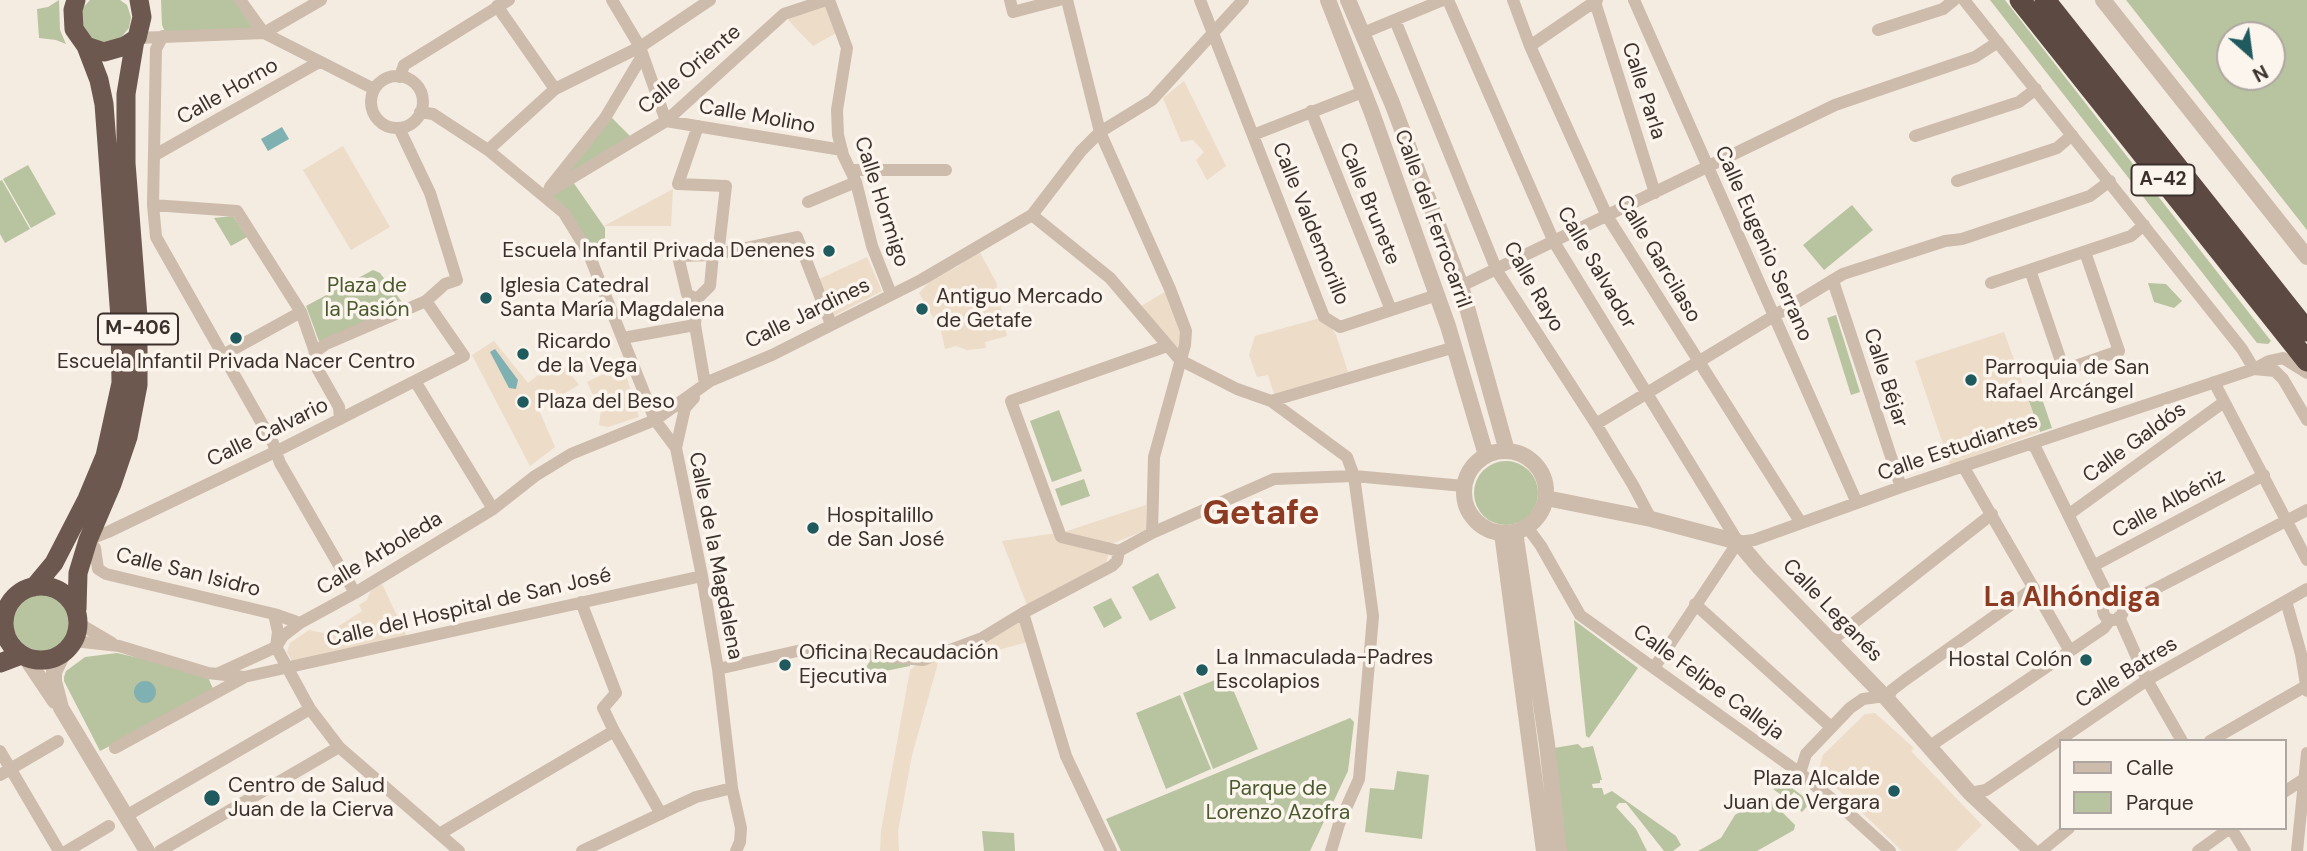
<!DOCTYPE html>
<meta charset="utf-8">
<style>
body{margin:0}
#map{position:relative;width:2307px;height:851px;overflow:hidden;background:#f4ebe1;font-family:"DM Sans",sans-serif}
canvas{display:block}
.legend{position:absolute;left:2059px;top:739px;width:228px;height:91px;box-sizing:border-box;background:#fbf5ee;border:2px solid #aea6a0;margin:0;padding:9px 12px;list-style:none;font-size:21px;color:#3b302b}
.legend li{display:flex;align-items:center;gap:14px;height:35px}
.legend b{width:35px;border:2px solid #aea6a0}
.north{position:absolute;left:2216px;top:21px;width:70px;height:70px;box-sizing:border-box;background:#fbf5ee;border:2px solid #aea6a0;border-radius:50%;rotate:152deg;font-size:19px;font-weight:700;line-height:28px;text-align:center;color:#3b302b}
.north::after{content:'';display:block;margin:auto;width:24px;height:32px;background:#1f5a5e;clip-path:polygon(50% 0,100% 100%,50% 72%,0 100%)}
</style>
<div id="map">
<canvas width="2307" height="851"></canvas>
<ul class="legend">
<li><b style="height:9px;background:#cdbbac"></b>Calle</li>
<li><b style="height:19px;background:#b8c4a0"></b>Parque</li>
</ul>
<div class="north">N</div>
</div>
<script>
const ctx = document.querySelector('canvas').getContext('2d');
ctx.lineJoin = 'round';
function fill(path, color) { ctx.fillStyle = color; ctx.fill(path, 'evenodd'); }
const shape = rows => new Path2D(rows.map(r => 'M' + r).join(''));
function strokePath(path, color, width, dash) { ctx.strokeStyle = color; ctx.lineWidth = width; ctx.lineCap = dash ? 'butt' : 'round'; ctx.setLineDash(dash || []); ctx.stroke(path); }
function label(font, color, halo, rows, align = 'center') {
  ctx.font = font + ' "DM Sans",sans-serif'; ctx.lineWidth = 7; ctx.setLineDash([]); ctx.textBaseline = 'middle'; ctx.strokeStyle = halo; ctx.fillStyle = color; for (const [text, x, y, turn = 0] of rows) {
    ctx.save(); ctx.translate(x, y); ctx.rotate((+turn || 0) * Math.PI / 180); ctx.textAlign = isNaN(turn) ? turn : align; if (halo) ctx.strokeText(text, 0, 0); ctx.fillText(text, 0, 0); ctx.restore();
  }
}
fill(shape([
 [59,0,60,30,66,44,56,40,39,38,37,9,48,7],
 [90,0,120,0,127,5,131,17,129,28,118,41,96,43,82,31,80,11],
 [161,0,234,0,253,28,165,32,162,25],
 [1990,0,2005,0,2271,341,2268,344,2257,343],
 [2126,0,2307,0,2307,230],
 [2272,35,2272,77,2230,77,2230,35],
 [611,117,631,137,562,179],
 [28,165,56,214,31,228,3,179],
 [2,180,30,229,5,243,0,234,0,181],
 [573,182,605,228,605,257,595,259,551,198,554,193],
 [1852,205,1873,230,1824,270,1803,245],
 [233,216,247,237,231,246,214,218],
 [373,270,380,273,405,306,320,344,306,306],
 [2148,283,2166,284,2182,301,2174,308,2154,302],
 [1836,315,1860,392,1851,395,1827,318],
 [2037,384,2052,428,2040,432,2024,388],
 [1059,410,1082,471,1052,482,1030,421],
 '1474 493a32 32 0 1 1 64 0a32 32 0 1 1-64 0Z',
 [1084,479,1090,496,1061,506,1055,489],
 [1158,573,1176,608,1150,621,1132,587],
 '13 622a29 29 0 1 1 58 0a29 29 0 1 1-58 0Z',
 [1111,598,1122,618,1104,628,1093,607],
 [1574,620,1638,668,1589,738,1586,736],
 [117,653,206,673,215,693,100,751,64,681,64,677,66,671,85,657],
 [870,661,910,663,910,666,860,676],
 [1227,675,1258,749,1213,769,1183,693],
 [1180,695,1211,769,1166,789,1136,713],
 [1350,718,1354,722,1348,771,1310,851,1121,851,1106,819],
 [1578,744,1582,748,1593,746,1602,780,1600,780,1600,783,1592,784,1593,788,1602,788,1604,795,1612,791,1676,836,1681,845,1673,851,1664,851,1626,803,1619,803,1616,807,1636,829,1647,851,1566,851,1554,748],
 [1397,771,1429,775,1422,839,1365,832,1370,788,1394,790],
 [1785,783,1811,802,1802,812,1793,804,1799,796,1794,792,1787,799,1773,789],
 [1769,799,1795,825,1794,830,1757,851,1698,851,1721,838,1735,815,1756,802],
 [982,831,1014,833,1015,851,984,851]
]), '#b8c4a0');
fill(shape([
 [819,6,826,7,838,32,813,46,788,20,798,11],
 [1184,81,1226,166,1207,180,1196,160,1204,152,1193,140,1181,142,1163,98],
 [343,146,390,227,351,250,303,170],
 [673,189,671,226,604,226],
 [979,251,996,282,1007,336,985,342,986,348,967,350,956,346,945,349,941,331,919,293,932,279,957,267],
 [867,257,882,291,830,318,817,280],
 [1170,289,1186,331,1180,360,1136,309],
 [1324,317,1336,335,1348,372,1274,394,1268,375,1257,377,1249,355,1255,336],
 [2004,332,2040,432,1950,465,1915,361],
 [494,341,528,383,559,359,579,385,538,408,555,447,530,466,472,355],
 [623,365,639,417,608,427,599,425,601,411,587,382],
 [1146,505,1146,530,1111,544,1106,563,1027,605,1002,541,1064,532],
 [382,584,408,639,293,663,287,652,290,643,309,630,323,633,330,632,362,611,359,605,367,600,371,590],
 [1023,613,1031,641,984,654,982,638],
 [923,660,938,663,912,755,898,831,899,851,880,851,881,831,910,670],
 [1875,713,1914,748,1911,751,1982,825,1956,851,1902,851,1823,775,1820,765,1823,755,1865,714]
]), '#ecdcc8');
fill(shape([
 [282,127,289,139,268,151,261,139],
 [495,349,518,380,516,389,509,388,490,352],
 '134 692a11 11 0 1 1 22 0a11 11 0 1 1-22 0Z'
]), '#7fb0b2');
strokePath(shape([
 [240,0,264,33,374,89],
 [612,0,640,47,666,121,842,150],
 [829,0,847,48,837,110,838,135,843,155,856,182,872,246,891,294],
 [1010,0,1013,12,1059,0],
 [1067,0,1100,132,1170,289,1186,331,1185,345,1154,457,1152,533],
 [1200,0,1324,317,1340,327,1437,295],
 [1448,0,1554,242,1738,542],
 [1513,0,1530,46,1607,216,1801,523],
 [1634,0,1857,503],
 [1964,0,2242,349,2254,369],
 [1595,2,1655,193],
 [497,6,555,89],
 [1395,20,1497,271,1596,424,1633,485,1651,519],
 [1878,30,1943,9,1954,0],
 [1363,33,1443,0],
 [163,36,156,49,153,205,156,237,273,443,280,463,355,593],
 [137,38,264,33,321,0],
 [1530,46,1597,0],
 '371 102a26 26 0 1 1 52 0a26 26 0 1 1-52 0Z',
 [400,77,404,65,509,0],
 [1311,111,1391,310],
 [420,112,433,114,488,150,564,213,588,252,655,420,676,448,702,576,718,669,732,788,741,828,740,842,736,851],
 [698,126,678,184,726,186,719,247,713,255],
 [1253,135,1363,92],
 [1915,136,2019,102,2036,89],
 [488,150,555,89,640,47,710,0],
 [155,155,319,62],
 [851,170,946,170],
 [1957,181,2057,148,2072,135],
 [550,187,605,118,642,56],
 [543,195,666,121,784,14,826,0],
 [808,202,856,182],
 [153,205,237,211,301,312,315,352,313,361,339,407,340,419],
 [1032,215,1110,278,1180,360,1237,389,1271,401,1347,457,1354,476,1373,616,1359,779,1339,824,1331,851],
 [2030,270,2064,370,2119,351,2085,252],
 [1833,281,1901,487],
 [1991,283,2131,236,2144,225],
 [1461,286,1835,105,1975,57,1998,42],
 [697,299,687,294,678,256,713,255,797,237,831,324],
 [697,299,695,325,705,384],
 [697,299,710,286,713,255],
 [623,338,695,325],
 [1167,346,1011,401,1061,537,1119,551,1152,533,1274,479,1354,476,1464,486],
 [315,352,326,344,426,301,445,284,457,280,430,193,399,128],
 [223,355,301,312],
 [2254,369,2275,371,2283,379,2307,420],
 [415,381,493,509],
 [2214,382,2307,560],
 [1271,401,1455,347],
 [1596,424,1843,274,1945,241,1962,239,2090,196,2110,181],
 [2031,444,2036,449,2110,600],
 [676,448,685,408,694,398],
 [1963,466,2070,651],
 [2068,515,2224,402],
 [1527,527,1541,546,1580,615,1800,773,1845,810,1890,851],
 [1738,542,1754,540,1901,487,2254,369,2269,361,2283,358,2307,373],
 [2093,566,2264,475],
 '2103 610a10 10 0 1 1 20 0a10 10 0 1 1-20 0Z',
 [2286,601,2301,654,2307,691],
 [581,602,616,693,603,708,614,731,661,814],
 [1695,604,1831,727],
 [2122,606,2307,510],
 [1023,613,1066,756,1111,851],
 [274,614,278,632,276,647,310,709,339,747,459,851],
 [2119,617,2147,680,2182,741],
 [78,623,112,643],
 [300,623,274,614,106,574,98,569,95,548,88,540,108,532,275,452,464,356,426,301],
 [1832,640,1992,514],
 [74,641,119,646,208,673,244,677,702,576],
 [1654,668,1738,542],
 [718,669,806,649,923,660,982,638,1023,613,1112,566,1117,561,1119,551],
 [217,674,276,647,283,636,300,623,355,593,493,509,535,476,571,454,655,420,710,381,772,355,921,280,1032,215,1081,151,1100,132,1152,100,1243,0],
 [1887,699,1892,690,1905,680,2034,588],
 [2210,741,2306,686],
 [1930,746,2104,628,2110,620],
 [115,748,243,678],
 [0,751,59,851],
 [1800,773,1806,754,1850,708,1863,699,1885,696],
 [0,775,58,741],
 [2284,792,2304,779],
 [1970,793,1986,790,2147,680,2307,589],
 [126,816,310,709],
 [2231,828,2245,851],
 [441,833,614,731],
 [67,851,109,826],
 [160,851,339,747],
 [582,851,696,797,732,788],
 [2041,851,2069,828],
 [2198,851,2230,828],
 [2297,851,2307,753]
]), '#cdbbac', 12);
strokePath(shape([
 [1328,0,1372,113,1448,326,1486,455],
 [1348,0,1392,103,1461,286,1507,451],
 [2103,0,2307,257],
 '1464 492a41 41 0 1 1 82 0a41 41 0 1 1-82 0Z',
 [1546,498,1651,519,1738,542,1760,568,1887,699,1970,793,2032,851],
 [1515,532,1547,744,1559,851],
 [1502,533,1544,851],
 [63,654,54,672,54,681,61,708,147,851],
 [26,658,55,701]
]), '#cdbbac', 16);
strokePath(shape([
 [76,0,73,10,74,29,86,46,104,52,125,46,137,38,142,17,139,0],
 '4 623a37 37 0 1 1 74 0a37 37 0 1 1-74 0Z',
 [34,587,54,563,87,499,105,456,121,383,120,318,104,104,99,80,86,46],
 [77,609,78,573,88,540,112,484,128,437,138,385,138,317,126,163,126,94,135,40],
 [0,663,21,655]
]), '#6c584f', 19);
strokePath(shape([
 [2020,0,2307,361],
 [2045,0,2307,331]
]), '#5c4a42', 21);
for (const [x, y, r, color] of [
 [829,251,7,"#1f5a5e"],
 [486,298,7,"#1f5a5e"],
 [922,309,7,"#1f5a5e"],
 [236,338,7,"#1f5a5e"],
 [523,354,7,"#1f5a5e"],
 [1971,380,7,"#1f5a5e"],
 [523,402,7,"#1f5a5e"],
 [813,528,7,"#1f5a5e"],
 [2086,660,7,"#1f5a5e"],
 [785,665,7,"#1f5a5e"],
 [1202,670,7,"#1f5a5e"],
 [1894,791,7,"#1f5a5e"],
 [212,798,9,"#1f5a5e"]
]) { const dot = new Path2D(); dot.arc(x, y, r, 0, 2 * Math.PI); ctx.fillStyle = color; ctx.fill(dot); strokePath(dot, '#fbf5ee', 2.5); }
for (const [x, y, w] of [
 [2163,180,63],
 [138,329,80]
]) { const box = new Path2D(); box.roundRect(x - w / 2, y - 15.5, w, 31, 5); ctx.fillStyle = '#fbf5ee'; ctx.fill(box); strokePath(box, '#3b302b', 2); }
label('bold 19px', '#3b302b', null, [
 ["A-42",2163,180],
 ["M-406",138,329]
]);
label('21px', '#3b302b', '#fbf5ee', [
 ["Calle Oriente",690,70,-40],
 ["Calle Parla",1643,91,72],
 ["Calle Horno",228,92,-30],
 ["Calle Molino",757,117,10],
 ["Calle Hormigo",881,202,72],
 ["Calle Brunete",1369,204,68],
 ["Calle del Ferrocarril",1432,219,70],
 ["Calle Valdemorillo",1310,224,68],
 ["Calle Eugenio Serrano",1763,244,66],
 ["Calle Garcilaso",1658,259,59],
 ["Calle Salvador",1596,268,60],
 ["Calle Rayo",1533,287,60],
 ["Calle Jardines",808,314,-26],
 ["Calle Béjar",1885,378,72],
 ["Calle Calvario",268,433,-26],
 ["Calle Galdós",2135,443,-36],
 ["Calle Estudiantes",1958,448,-19],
 ["Calle Albéniz",2169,504,-28],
 ["Calle Arboleda",380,554,-31],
 ["Calle de la Magdalena",715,556,79],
 ["Calle San Isidro",188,573,14],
 ["Calle del Hospital de San José",469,608,-13],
 ["Calle Leganés",1832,611,46],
 ["Calle Batres",2127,673,-32],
 ["Calle Felipe Calleja",1708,683,36]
]);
label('21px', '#3b302b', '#fbf5ee', [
 ["Escuela Infantil Privada Denenes",815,251,"right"],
 ["Iglesia Catedral",500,286],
 ["Santa María Magdalena",500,310],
 ["Antiguo Mercado",936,297],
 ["de Getafe",936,321],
 ["Ricardo",537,342],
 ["de la Vega",537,366],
 ["Escuela Infantil Privada Nacer Centro",236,362,"center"],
 ["Parroquia de San",1985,368],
 ["Rafael Arcángel",1985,392],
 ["Plaza del Beso",537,402],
 ["Hospitalillo",827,516],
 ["de San José",827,540],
 ["Oficina Recaudación",799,653],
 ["Ejecutiva",799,677],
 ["La Inmaculada-Padres",1216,658],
 ["Escolapios",1216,682],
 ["Hostal Colón",2072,660,"right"],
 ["Plaza Alcalde",1880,779,"right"],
 ["Juan de Vergara",1880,803,"right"],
 ["Centro de Salud",228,786],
 ["Juan de la Cierva",228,810]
], 'left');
label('21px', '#4a5a2e', '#fbf5ee', [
 ["Plaza de",367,286],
 ["la Pasión",367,310],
 ["Parque de",1278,789],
 ["Lorenzo Azofra",1278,813]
]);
label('bold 28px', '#8c3b22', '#fbf5ee', [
 ["La Alhóndiga",2072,599]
]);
label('bold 35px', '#8c3b22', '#fbf5ee', [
 ["Getafe",1261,515]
]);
</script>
